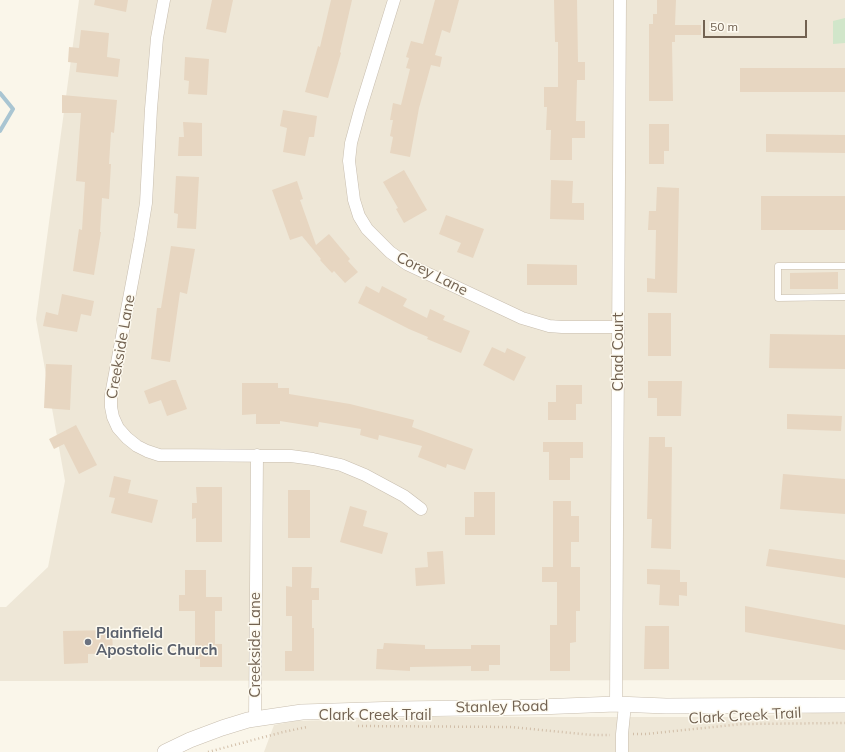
<!DOCTYPE html>
<style>
body{margin:0}
#map{position:relative;width:845px;height:752px;overflow:hidden;background:#faf6ea;font-family:Mulish,sans-serif}
canvas{display:block}
.scale{position:absolute;left:703px;top:20px;width:104px;height:18px;box-sizing:border-box;border:2px solid #726251;border-top:0;padding-left:5px;font-size:12px;line-height:14px;white-space:nowrap;color:#726251;-webkit-text-stroke:3px #fdfaf0;paint-order:stroke}
</style>
<div id="map">
<canvas width="845" height="752"></canvas>
<div class="scale">50 m</div>
</div>
<script>
const ctx = document.querySelector('canvas').getContext('2d');
ctx.lineJoin = 'round';
function fill(path, color) { ctx.fillStyle = color; ctx.fill(path, 'evenodd'); }
const shape = rows => new Path2D(rows.map(r => 'M' + r).join(''));
function strokePath(path, color, width, dash) { ctx.strokeStyle = color; ctx.lineWidth = width; ctx.lineCap = dash ? 'butt' : 'round'; ctx.setLineDash(dash || []); ctx.stroke(path); }
function label(font, color, halo, rows, align = 'center') {
  ctx.font = font + ' Mulish,sans-serif'; ctx.lineWidth = 3; ctx.setLineDash([]); ctx.textBaseline = 'middle'; ctx.strokeStyle = halo; ctx.fillStyle = color; for (const [text, x, y, turn = 0] of rows) {
    ctx.save(); ctx.translate(x, y); ctx.rotate((+turn || 0) * Math.PI / 180); ctx.textAlign = isNaN(turn) ? turn : align; if (halo) ctx.strokeText(text, 0, 0); ctx.fillText(text, 0, 0); ctx.restore();
  }
}
fill(shape([
 [79,0,845,0,845,680,0,681,0,607,6,607,48,567,65,481,36,319],
 [830,712,845,712,845,752,264,752,274,725,296,721,435,717,743,717]
]), '#eee7d7');
fill(shape([
 [845,18,845,43,833,44,833,21]
]), '#d1e6ca');
strokePath(shape([
 [0,93,13,109,0,131]
]), '#a9c5d2', 4);
fill(shape([
 [95,0,128,0,126,12,94,5],
 [212,0,233,0,226,33,206,29],
 [331,0,352,0,340,52,341,53,328,98,305,92,318,46,320,47],
 [435,0,459,0,450,33,442,30,435,55,442,57,440,67,431,65,419,108,410,157,390,153,393,137,390,136,393,120,390,120,393,103,401,105,410,69,406,68,409,58,406,57,411,41,423,44],
 [554,0,577,0,578,62,585,62,585,80,577,80,576,121,585,121,585,138,572,138,572,160,550,160,551,130,546,130,547,107,544,107,544,87,558,87,558,42,555,42],
 [657,0,676,0,675,25,701,25,701,35,675,35,675,42,672,42,673,101,649,101,649,24,653,24,653,14,657,14],
 [81,30,109,33,107,57,120,59,118,77,76,72,77,63,68,62,69,47,79,48],
 [185,57,209,59,207,95,188,94,189,81,184,80],
 [740,68,845,68,845,92,740,92],
 [62,95,117,100,114,133,111,132,109,164,111,164,109,199,102,198,100,232,101,232,94,275,73,271,79,229,82,230,85,182,76,181,81,113,62,113],
 [283,110,317,116,314,137,309,137,305,156,283,152,287,128,280,126],
 [183,122,202,123,202,156,178,156,179,137,184,137],
 [649,124,669,124,669,151,664,151,664,164,649,164],
 [766,134,845,135,845,153,766,152],
 [404,170,427,210,404,223,396,209,398,208,383,182],
 [176,176,199,177,196,229,177,228,178,214,174,213],
 [551,180,573,181,572,203,584,203,584,220,550,219],
 [297,181,303,199,300,200,316,245,329,234,350,259,348,261,358,272,345,283,334,271,332,273,320,260,321,259,302,236,290,240,272,190],
 [657,187,679,188,677,293,647,292,647,278,655,279,656,230,648,230,649,211,656,211],
 [761,196,845,196,845,230,761,230],
 [446,215,484,229,473,258,457,252,461,243,439,234],
 [171,246,195,249,187,294,180,292,170,362,151,359,157,308,161,308],
 [527,264,577,265,577,285,527,285],
 [838,272,838,289,790,289,790,273],
 [366,286,379,293,382,286,407,299,403,306,427,318,430,309,445,316,443,320,470,331,461,353,427,339,428,337,409,329,358,303],
 [62,294,94,301,91,316,81,314,77,332,43,326,46,312,58,315],
 [648,313,671,313,671,356,648,356],
 [770,334,845,335,845,369,769,368],
 [492,347,505,353,507,348,526,357,514,381,483,365],
 [46,364,72,365,70,410,44,408],
 [172,380,176,380,187,409,167,416,161,400,149,404,144,391],
 [648,381,682,381,681,416,657,416,657,398,648,398],
 [242,383,278,383,278,388,289,388,289,394,350,404,414,420,412,427,473,449,465,470,447,464,446,468,418,457,422,446,379,435,378,440,360,435,361,429,319,422,318,427,280,421,280,424,256,424,256,414,242,415],
 [556,385,582,385,582,404,576,404,576,420,548,420,548,402,556,402],
 [787,414,842,416,841,431,787,429],
 [76,425,97,465,79,474,64,444,54,449,49,439],
 [649,437,665,437,665,447,672,447,671,549,651,548,652,519,647,519],
 [543,442,583,442,583,458,570,458,570,480,549,480,549,452,543,452],
 [783,474,845,479,845,514,780,509],
 [114,476,131,480,128,493,158,500,152,523,111,513,115,498,109,497],
 [196,487,222,487,222,542,196,542,196,518,192,519,192,503,197,503],
 [288,490,310,490,310,538,288,538],
 [474,492,495,492,495,535,465,535,465,517,474,517],
 [553,501,571,501,571,516,579,516,579,542,571,542,571,567,580,567,580,611,576,611,576,642,570,643,570,671,550,671,550,625,557,625,557,582,542,582,542,567,553,567],
 [350,506,367,511,363,526,388,533,382,554,340,542],
 [769,549,845,560,845,578,766,566],
 [443,551,445,584,416,586,415,568,428,567,427,552],
 [292,567,312,567,311,588,319,588,319,600,312,600,312,628,314,628,314,671,285,671,285,651,292,651,292,616,286,616,286,586,292,587],
 [647,569,680,570,680,582,687,582,687,596,679,595,679,606,659,605,660,585,647,584],
 [185,570,206,570,206,597,222,597,222,611,215,611,215,644,222,644,222,667,200,667,200,659,195,659,195,611,179,611,179,595,185,595],
 [745,606,845,625,845,650,745,632],
 [645,626,669,626,669,669,644,669],
 [112,630,113,653,88,654,88,663,64,664,63,631],
 [384,643,425,645,425,649,471,649,471,645,500,645,500,665,489,665,489,671,471,671,471,666,410,667,410,671,376,669,377,649,383,649]
]), '#e7d6c1');
const service = shape([
 [845,266,778,266,778,298,845,297]
]);
const minor = shape([
 [164,0,157,38,151,109,146,203,140,240,111,395,111,407,113,417,118,428,127,438,137,446,147,451,159,455,291,456,313,459,341,465,365,475,404,496,421,509],
 [394,0,360,110,351,143,349,161,354,200,359,216,367,229,390,252,407,264,522,318,549,326,562,327,618,327],
 [616,704,620,0],
 [255,719,257,455],
 [622,752,622,734,625,705]
]);
const tertiary = shape([
 [165,752,190,740,222,728,248,720,302,712,400,709,538,707,616,704,666,706,845,705]
]);
strokePath(service, '#c8beaf', 7);
strokePath(minor, '#c8beaf', 13);
strokePath(tertiary, '#c8beaf', 16);
strokePath(shape([
 [358,726,511,727,592,735,610,735],
 [633,734,646,734,742,724,845,723],
 [208,752,283,732,307,727]
]), '#d1bea8', 2.5, [1, 3]);
strokePath(service, '#fff', 6);
strokePath(minor, '#fff', 12);
strokePath(tertiary, '#fff', 15);
for (const [x, y, r, color] of [
 [88,642,4,"#6b7280"]
]) { const dot = new Path2D(); dot.arc(x, y, r, 0, 2 * Math.PI); ctx.fillStyle = color; ctx.fill(dot); strokePath(dot, '#fdfaf0', 1.5); }
label('15px', '#726251', '#fdfaf0', [
 ["Corey Lane",432,274,27],
 ["Creekside Lane",121,347,-80],
 ["Chad Court",618,352,-90],
 ["Creekside Lane",255,645,-90],
 ["Stanley Road",502,707,-1],
 ["Clark Creek Trail",375,715],
 ["Clark Creek Trail",745,716,-3]
]);
label('bold 15px', '#5b616d', '#fdfaf0', [
 ["Plainfield",96,633],
 ["Apostolic Church",96,650]
], 'left');
</script>
